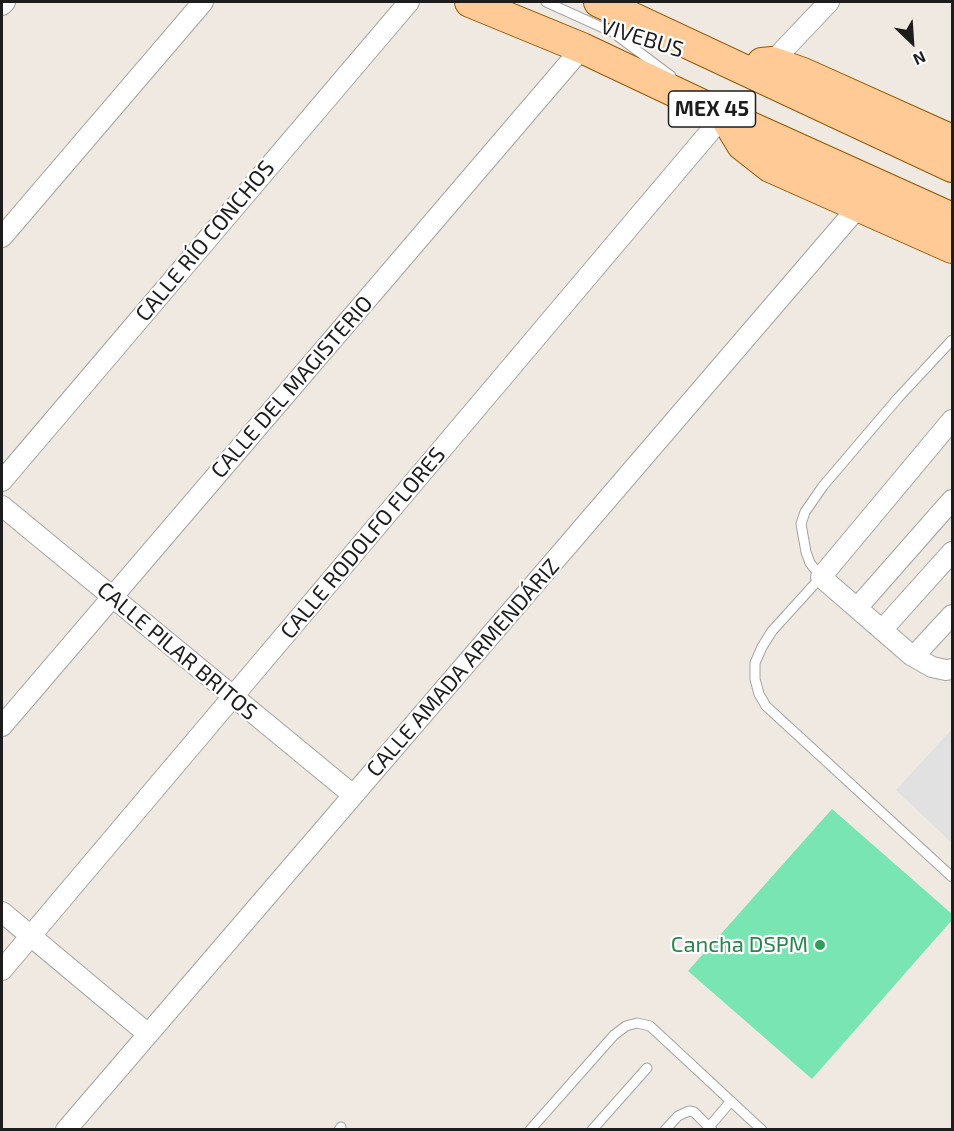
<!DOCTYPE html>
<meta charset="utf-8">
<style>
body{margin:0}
#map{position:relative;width:954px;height:1131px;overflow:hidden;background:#efe9e1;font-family:"Exo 2",sans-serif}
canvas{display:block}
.frame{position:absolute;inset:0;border:3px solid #1d1d1d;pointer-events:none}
.north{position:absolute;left:882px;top:12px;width:60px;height:60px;-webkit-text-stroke:4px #fff;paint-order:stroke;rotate:155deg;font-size:16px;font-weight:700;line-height:24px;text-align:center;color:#1d1d1d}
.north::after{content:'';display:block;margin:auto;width:21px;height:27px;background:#1d1d1d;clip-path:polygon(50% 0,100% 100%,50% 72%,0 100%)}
</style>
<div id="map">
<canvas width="954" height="1131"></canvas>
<div class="frame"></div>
<div class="north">N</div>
</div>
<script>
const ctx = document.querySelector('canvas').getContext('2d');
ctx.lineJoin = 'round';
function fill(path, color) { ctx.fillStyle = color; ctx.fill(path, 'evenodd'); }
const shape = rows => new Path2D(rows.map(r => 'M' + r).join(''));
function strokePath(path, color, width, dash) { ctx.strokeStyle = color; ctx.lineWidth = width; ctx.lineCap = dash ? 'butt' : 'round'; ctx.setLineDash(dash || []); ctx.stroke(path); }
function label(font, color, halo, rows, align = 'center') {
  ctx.font = font + ' "Exo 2",sans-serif'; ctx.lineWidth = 4.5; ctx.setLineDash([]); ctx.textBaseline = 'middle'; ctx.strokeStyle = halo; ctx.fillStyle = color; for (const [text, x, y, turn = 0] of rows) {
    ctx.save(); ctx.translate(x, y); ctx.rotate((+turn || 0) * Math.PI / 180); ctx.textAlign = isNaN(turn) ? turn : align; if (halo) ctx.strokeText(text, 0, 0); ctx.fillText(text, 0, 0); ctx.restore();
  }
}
fill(shape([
 [832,809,952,914,952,920,812,1079,688,971]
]), '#78e5b3');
fill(shape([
 [952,729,952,843,896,790]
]), '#e1e1e1');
const lane = shape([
 [546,2,610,31,657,44],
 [615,34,671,76],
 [952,340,898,398,823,486,805,512,801,524,806,552,810,563,821,577,772,631,762,647,755,663,755,679,759,694,766,706,952,877],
 [709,1127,731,1101],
 [339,1130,341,1127],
 [530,1130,614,1035,626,1026,637,1023,650,1026,762,1130],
 [592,1130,647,1068],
 [665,1130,678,1116,689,1111,694,1112,712,1130]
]);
const street = shape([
 [2,5,5,2],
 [772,62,829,2],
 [2,237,203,2],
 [952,420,821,577,911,655,932,667,946,670,952,669],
 [2,481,409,2],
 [2,506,353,795],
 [857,608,952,500],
 [882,630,952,552],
 [914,656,952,615],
 [2,726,582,48],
 [2,912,148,1034],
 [2,970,724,115],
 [66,1130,859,206]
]);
const primary = shape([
 [470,2,582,48,724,115,952,218],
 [599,2,952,167],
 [762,63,772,62,803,73,952,140],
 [724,115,742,145,770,167,952,248]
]);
strokePath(lane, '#a4a4a4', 11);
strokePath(street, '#a4a4a4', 22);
strokePath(primary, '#955800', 32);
strokePath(lane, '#fff', 9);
strokePath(street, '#fff', 20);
strokePath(primary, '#ffca96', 30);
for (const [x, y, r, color] of [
 [820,945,6,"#2e9e5b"]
]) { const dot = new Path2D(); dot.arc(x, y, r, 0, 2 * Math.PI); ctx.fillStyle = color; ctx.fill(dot); strokePath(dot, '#fff', 2); }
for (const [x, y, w] of [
 [712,109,87]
]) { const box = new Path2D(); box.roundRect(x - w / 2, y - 18, w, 36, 4.5); ctx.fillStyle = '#fff'; ctx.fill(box); strokePath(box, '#1d1d1d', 1.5); }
label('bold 21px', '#1d1d1d', null, [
 ["MEX 45",712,109]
]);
label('22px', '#1d1d1d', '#fff', [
 ["VIVEBUS",642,38,17],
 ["CALLE RÍO CONCHOS",205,241,-50],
 ["CALLE DEL MAGISTERIO",292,387,-49],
 ["CALLE RODOLFO FLORES",363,543,-50],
 ["CALLE PILAR BRITOS",177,651,40],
 ["CALLE AMADA ARMENDÁRIZ",463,668,-49]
]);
label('22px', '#27864d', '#fff', [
 ["Cancha DSPM",808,945]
], 'right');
</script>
